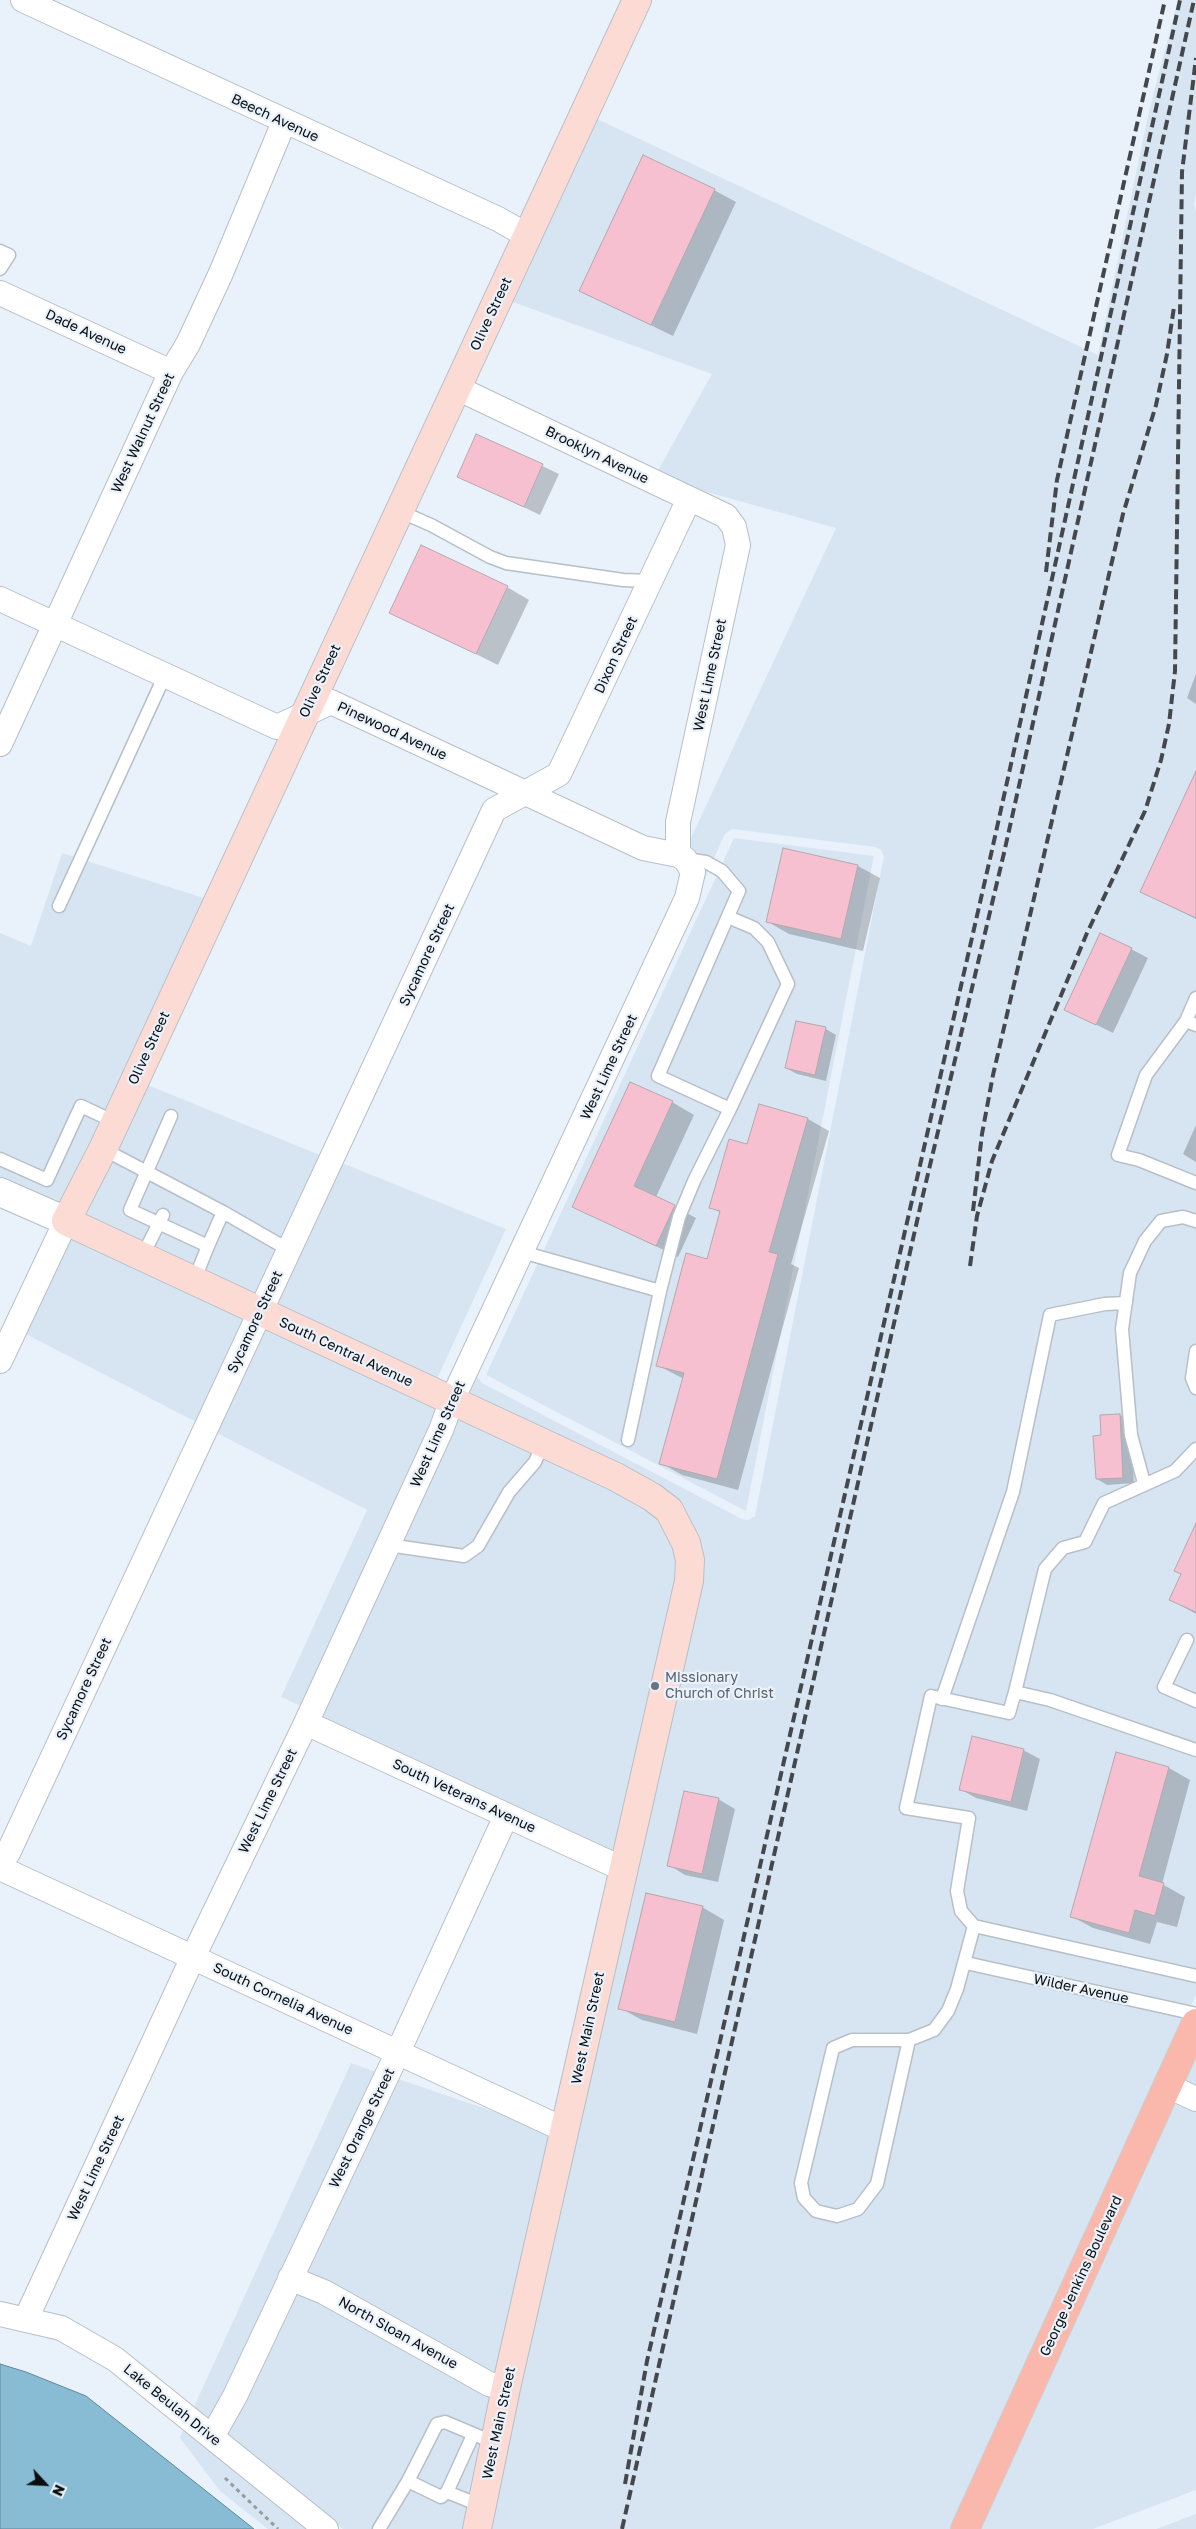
<!DOCTYPE html>
<style>
body{margin:0}
#map{position:relative;width:1196px;height:2529px;overflow:hidden;background:#e9f2fb;font-family:"Golos Text",sans-serif}
canvas{display:block}
.north{position:absolute;left:20px;top:2459px;width:50px;height:50px;-webkit-text-stroke:4px #e9f2fb;paint-order:stroke;rotate:115deg;font-size:14px;font-weight:700;line-height:20px;text-align:center;color:#0b0d10}
.north::after{content:'';display:block;margin:auto;width:18px;height:22px;background:#0b0d10;clip-path:polygon(50% 0,100% 100%,50% 72%,0 100%)}
</style>
<div id="map">
<canvas width="1196" height="2529"></canvas>
<div class="north">N</div>
</div>
<script>
const ctx = document.querySelector('canvas').getContext('2d');
ctx.lineJoin = 'round';
function fill(path, color) { ctx.fillStyle = color; ctx.fill(path, 'evenodd'); }
const shape = rows => new Path2D(rows.map(r => 'M' + r).join(''));
function strokePath(path, color, width, dash) { ctx.strokeStyle = color; ctx.lineWidth = width; ctx.lineCap = dash ? 'butt' : 'round'; ctx.setLineDash(dash || []); ctx.stroke(path); }
function label(font, color, halo, rows, align = 'center') {
  ctx.font = font + ' "Golos Text",sans-serif'; ctx.lineWidth = 4.5; ctx.setLineDash([]); ctx.textBaseline = 'middle'; ctx.strokeStyle = halo; ctx.fillStyle = color; for (const [text, x, y, turn = 0] of rows) {
    ctx.save(); ctx.translate(x, y); ctx.rotate((+turn || 0) * Math.PI / 180); ctx.textAlign = isNaN(turn) ? turn : align; if (halo) ctx.strokeText(text, 0, 0); ctx.fillText(text, 0, 0); ctx.restore();
  }
}
fill(shape([
 [1178,0,1196,0,1196,193,1194,204,1196,211,1196,1995,952,2529,489,2529,518,2391,576,2134,580,2126,579,2124,694,1534,468,1395,477,1376,482,1383,742,1519,748,1520,755,1516,884,856,881,850,875,847,732,829,725,834,704,880,703,869,690,850,689,842,836,528,685,486,657,472,712,374,510,301,595,118,1098,355,1149,111],
 [734,838,874,856,746,1511,486,1375],
 [62,853,207,899,59,1207,0,1181,0,933,31,946],
 [145,1084,320,1155,254,1298,81,1217],
 [342,1163,506,1229,437,1379,275,1307],
 [72,1235,245,1317,196,1422,26,1334],
 [267,1326,438,1405,301,1706,281,1697,367,1510,217,1433],
 [459,1415,611,1486,660,1517,678,1560,677,1579,614,1854,322,1717],
 [1196,2052,1196,2088,1183,2082],
 [351,2063,376,2072,225,2391,208,2421,193,2409],
 [398,2079,525,2122,552,2135,497,2375,305,2273],
 [1175,2101,1196,2111,1196,2490,1093,2529,978,2529],
 [297,2292,319,2302,493,2396,465,2529,343,2529,226,2436,246,2401],
 [184,2428,197,2439,197,2441,309,2529,268,2529,220,2491,180,2438],
 [1196,2514,1196,2529,1156,2529]
]), '#d7e5f3');
const water = shape([
 [0,2364,26,2372,86,2396,254,2529,0,2529,0,2364]
]);
fill(water, '#88bbd4');
strokePath(water, '#628799', 1);
fill(shape([
 [714,190,736,202,673,336,581,291],
 [477,435,559,474,540,515,458,476],
 [507,587,529,600,498,665,391,612],
 [1196,674,1196,704,1187,698],
 [1196,786,1196,919,1142,892],
 [784,849,858,866,880,878,863,951,789,934,768,922],
 [1131,949,1148,958,1113,1033,1065,1009],
 [826,1029,836,1035,826,1081,797,1074,786,1068],
 [672,1102,694,1115,656,1197,696,1218,678,1257,573,1206],
 [808,1119,829,1131,791,1264,799,1268,738,1490,682,1475,661,1463,684,1379,657,1365,708,1260,721,1213,711,1207],
 [1196,1125,1196,1162,1183,1154],
 [1120,1415,1130,1421,1134,1483,1107,1485,1097,1479,1102,1437],
 [1196,1526,1196,1614,1171,1600,1182,1574],
 [1023,1750,1040,1759,1027,1811,976,1798,960,1789],
 [1169,1768,1190,1780,1162,1884,1185,1897,1177,1927,1157,1922,1150,1944,1093,1928,1071,1916],
 [718,1799,735,1809,718,1882,685,1875,669,1865],
 [702,1907,724,1920,697,2034,642,2020,620,2008]
]), '#0003');
const building = shape([
 [643,155,715,189,651,325,579,291,643,155],
 [476,434,543,464,524,507,457,477,476,434],
 [421,545,508,586,476,654,389,613,421,545],
 [1196,771,1196,918,1140,892,1196,771],
 [783,848,858,865,841,939,766,922,783,848],
 [1100,933,1132,948,1096,1025,1064,1010,1100,933],
 [796,1021,826,1027,815,1075,785,1068,796,1021],
 [630,1082,673,1101,634,1186,675,1205,656,1246,572,1207,630,1082],
 [759,1104,808,1118,769,1252,778,1254,717,1479,659,1464,684,1373,656,1366,686,1253,707,1259,720,1211,709,1208,729,1139,747,1144,759,1104],
 [1120,1414,1123,1478,1096,1479,1093,1436,1101,1435,1100,1415,1120,1414],
 [1196,1523,1196,1612,1169,1600,1181,1574,1174,1571,1196,1523],
 [972,1736,1024,1749,1011,1802,959,1790,972,1736],
 [1116,1752,1169,1767,1139,1876,1164,1883,1155,1916,1135,1910,1129,1933,1070,1917,1116,1752],
 [684,1791,719,1798,702,1874,667,1866,684,1791],
 [646,1893,703,1906,675,2022,618,2009,646,1893]
]);
fill(building, '#f6c0d0');
strokePath(building, '#b5a9ac', 1);
const service = shape([
 [0,251,9,255,0,269],
 [399,511,431,525,490,557,506,563,623,580,650,581],
 [685,859,706,862,722,871,739,891,658,1076,730,1109,788,984,768,942,754,928,728,917],
 [59,906,165,675],
 [1186,1021,1196,998],
 [1196,1025,1186,1021,1146,1075,1118,1155,1139,1160,1196,1183],
 [171,1116,130,1210,208,1246,223,1212],
 [103,1149,223,1212,289,1250],
 [0,1159,47,1180,81,1106,115,1122],
 [522,1252,660,1291,628,1440],
 [142,1257,163,1215],
 [194,1281,208,1246],
 [660,1291,679,1217,694,1181,730,1109],
 [1196,1351,1192,1378,1196,1388],
 [1196,1449,1175,1471,1104,1503,1085,1542,1063,1548,1045,1569,1015,1692,1050,1700,1196,1750],
 [1144,1483,1131,1435,1122,1329,1130,1273,1145,1241,1161,1221,1183,1217,1196,1221],
 [388,1545,464,1556,478,1546,509,1492,535,1462,543,1443],
 [1187,1640,1164,1687,1196,1701],
 [942,1699,1013,1492,1050,1315,1105,1304,1126,1303],
 [974,1926,961,1911,957,1891,969,1818,906,1808,931,1696,1009,1713,1015,1692],
 [974,1926,1196,1976],
 [966,1963,1196,2014],
 [909,2040,877,2184,858,2209,837,2216,816,2211,804,2198,801,2183,833,2048,852,2040,909,2040,934,2030,948,2011,957,1989,974,1926],
 [408,2481,441,2497,447,2492,473,2435],
 [447,2492,482,2506],
 [379,2529,408,2481,437,2424,445,2422,495,2443]
]);
const minor = shape([
 [23,0,498,219,528,236],
 [0,293,171,372],
 [457,388,726,516,734,527,738,545,678,822,678,855],
 [0,599,277,727,331,702,643,848,678,855,685,859,693,872,687,898,452,1400,441,1430,306,1723,193,1957,26,2319],
 [0,744,171,372,188,344,221,273,284,122],
 [0,1361,66,1221],
 [306,1723,623,1869],
 [0,1863,8,1853,494,810,559,774,689,499],
 [0,1868,565,2130],
 [1168,2086,1196,2099],
 [290,2278,324,2292,489,2384,506,2388],
 [0,2314,61,2328,115,2359,326,2529],
 [212,2437,235,2396,398,2052,506,1816]
]);
const tertiary = shape([
 [0,1192,66,1221]
]);
const secondary = shape([
 [477,2529,506,2388,689,1581,690,1560,686,1543,669,1510,652,1497,616,1477,66,1221,103,1149,637,0]
]);
const primary = shape([
 [965,2529,1196,2023]
]);
strokePath(service, '#b7bfc7', 15);
strokePath(minor, '#b7bfc7', 26);
strokePath(tertiary, '#b7bfc7', 30);
strokePath(secondary, '#b7bfc7', 30);
strokePath(primary, '#cecfcf', 30);
strokePath(shape([
 [225,2478,278,2529]
]), '#949ba1', 3, [4, 4]);
strokePath(service, '#fff', 12);
strokePath(minor, '#fff', 24);
strokePath(tertiary, '#fff', 28);
strokePath(secondary, '#fcdbd5', 28);
strokePath(primary, '#fab8ac', 28);
strokePath(shape([
 [1046,572,1057,480,1165,0],
 [973,1211,982,1134,993,1075,1123,514,1156,405,1167,354,1174,307],
 [970,1266,977,1216,992,1161,1087,933,1145,811,1161,760,1169,724,1175,671,1182,172,1196,58],
 [625,2484,647,2361,992,850,1180,0],
 [622,2529,922,1199,1004,853,1194,0]
]), '#44484c', 4, [10, 5]);
for (const [x, y, r, color] of [
 [655,1686,5,"#6b7280"]
]) { const dot = new Path2D(); dot.arc(x, y, r, 0, 2 * Math.PI); ctx.fillStyle = color; ctx.fill(dot); strokePath(dot, '#e9f2fb', 2); }
label('14px', '#0b0d10', '#e9f2fb', [
 ["Beech Avenue",275,118,25],
 ["Olive Street",491,314,-65],
 ["Dade Avenue",86,332,25],
 ["West Walnut Street",143,433,-65],
 ["Brooklyn Avenue",597,455,26],
 ["Dixon Street",616,655,-65],
 ["West Lime Street",710,675,-78],
 ["Olive Street",320,681,-65],
 ["Pinewood Avenue",392,731,25],
 ["Sycamore Street",427,955,-65],
 ["Olive Street",149,1048,-65],
 ["West Lime Street",609,1067,-65],
 ["Sycamore Street",255,1322,-65],
 ["South Central Avenue",346,1352,25],
 ["West Lime Street",438,1434,-66],
 ["Sycamore Street",84,1689,-65],
 ["South Veterans Avenue",464,1796,25],
 ["West Lime Street",268,1801,-64],
 ["Wilder Avenue",1081,1989,12],
 ["South Cornelia Avenue",283,1999,25],
 ["West Main Street",588,2028,-78],
 ["West Orange Street",362,2128,-64],
 ["West Lime Street",96,2168,-65],
 ["George Jenkins Boulevard",1081,2276,-65],
 ["North Sloan Avenue",398,2333,29],
 ["Lake Beulah Drive",172,2405,39],
 ["West Main Street",499,2423,-78]
]);
label('14px', '#5b616d', '#e9f2fb', [
 ["Missionary",665,1678],
 ["Church of Christ",665,1694]
], 'left');
</script>
